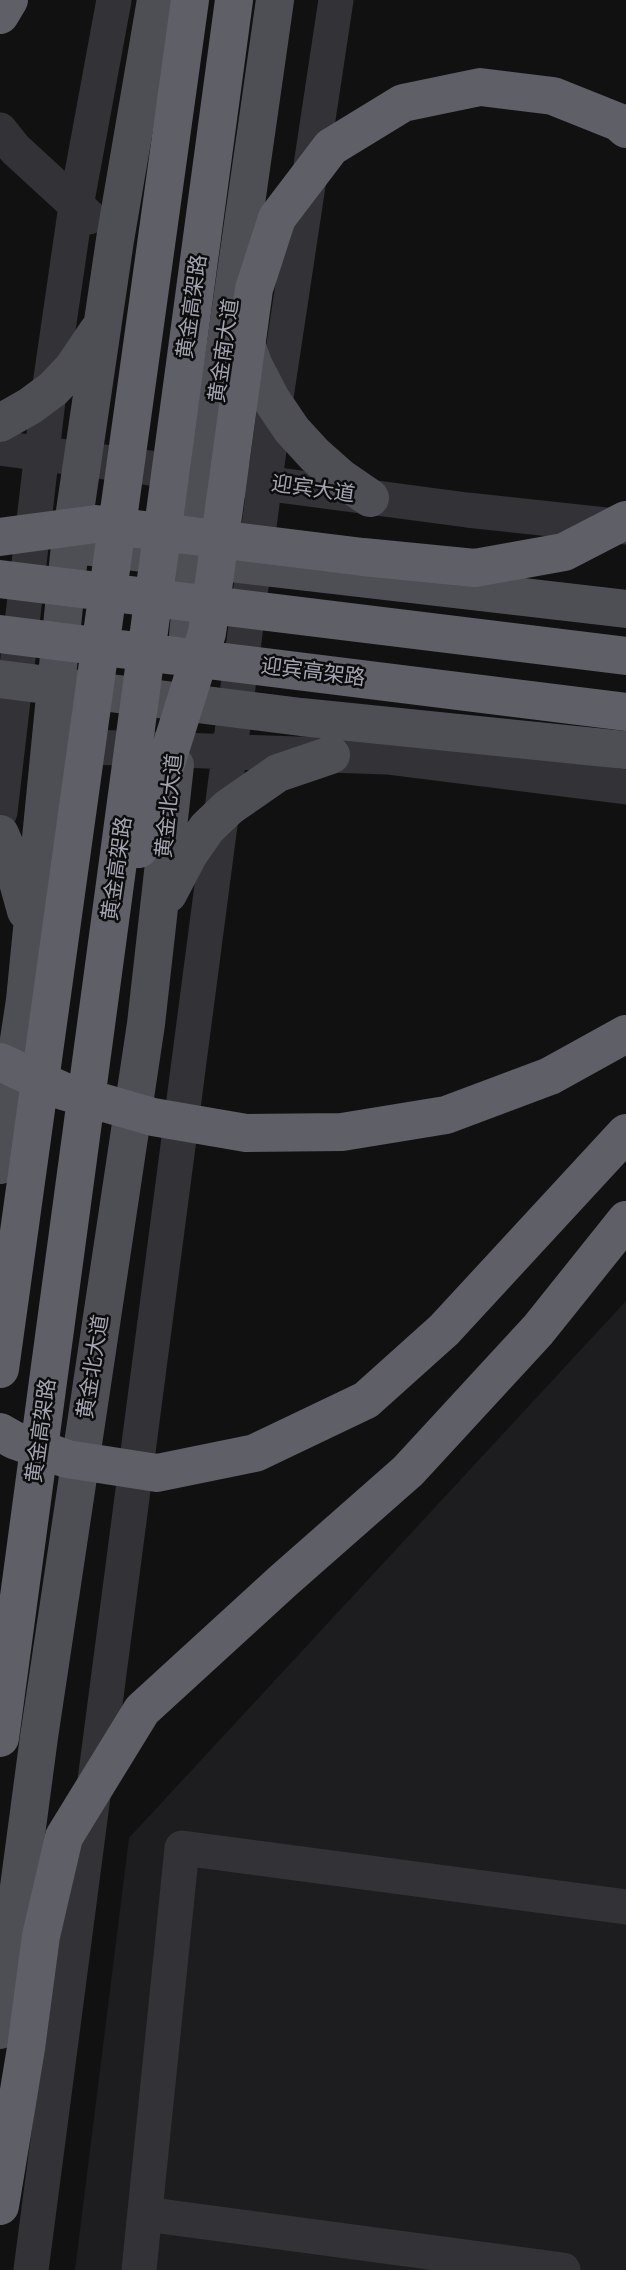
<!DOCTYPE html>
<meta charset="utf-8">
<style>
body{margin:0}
canvas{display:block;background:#111112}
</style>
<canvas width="626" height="2270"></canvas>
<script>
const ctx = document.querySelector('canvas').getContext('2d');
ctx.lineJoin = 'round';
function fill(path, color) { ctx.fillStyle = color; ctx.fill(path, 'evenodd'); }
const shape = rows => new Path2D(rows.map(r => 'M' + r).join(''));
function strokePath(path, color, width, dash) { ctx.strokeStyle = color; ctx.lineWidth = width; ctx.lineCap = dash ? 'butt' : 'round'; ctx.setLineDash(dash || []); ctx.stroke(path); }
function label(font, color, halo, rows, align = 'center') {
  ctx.font = font + ' "Space Grotesk","Noto Sans SC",sans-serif'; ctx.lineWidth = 5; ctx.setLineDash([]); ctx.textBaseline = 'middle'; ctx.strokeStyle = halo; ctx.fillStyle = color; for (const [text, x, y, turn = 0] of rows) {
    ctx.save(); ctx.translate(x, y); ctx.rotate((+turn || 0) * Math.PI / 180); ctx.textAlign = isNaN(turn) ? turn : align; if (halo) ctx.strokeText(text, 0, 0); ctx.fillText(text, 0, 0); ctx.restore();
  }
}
fill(shape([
 [626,1301,626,2270,75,2270,129,1838]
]), '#1d1d1f');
strokePath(shape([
 [0,130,15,149,89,217],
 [0,448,467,510,626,527],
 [59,746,387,757,626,787],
 [0,812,49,392,76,206,114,0],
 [145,2214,563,2270],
 [31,2270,275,404,336,0],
 [139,2270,182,1848,626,1907]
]), '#323237', 35);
strokePath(shape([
 [241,331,254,366,271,399,292,430,315,455,341,478,370,498],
 [0,423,30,406,53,389,73,368,98,331],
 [82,546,626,609],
 [188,636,195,560,275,0],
 [0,679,301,717,626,750],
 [0,834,13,864,26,911],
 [168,894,189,854,207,828,229,807,278,773,331,755],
 [0,1165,25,1000,70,545,115,240,156,0],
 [0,2030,39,1737,146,1024,175,765]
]), '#4e4e55', 38);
strokePath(shape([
 [0,15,9,0]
]), '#5e5f67', 38);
strokePath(shape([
 [0,537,96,524,363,557,475,568,564,552,626,520],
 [0,579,626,656],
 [0,634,626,712],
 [139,849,207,633,254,289,277,218,331,147,403,103,480,87,553,96,618,122,626,129],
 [0,1062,63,1091,153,1117,246,1133,342,1132,446,1115,550,1076,626,1034],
 [0,1369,190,0],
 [0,1432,14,1440,67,1459,157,1473,255,1453,366,1400,444,1330,626,1133],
 [0,1738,234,0],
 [0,2206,26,2048,41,1936,64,1837,142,1710,283,1581,408,1471,538,1330,626,1220]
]), '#5e5f67', 38);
label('21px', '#a3a5b2', '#0c0c0d', [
 ["黄金高架路",193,307,-82],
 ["黄金南大道",225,351,-82],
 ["迎宾大道",313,490,8],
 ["迎宾高架路",313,673,7],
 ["黄金北大道",170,806,-84],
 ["黄金高架路",118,869,-82],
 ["黄金北大道",94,1367,-81],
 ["黄金高架路",42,1431,-82]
]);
</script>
